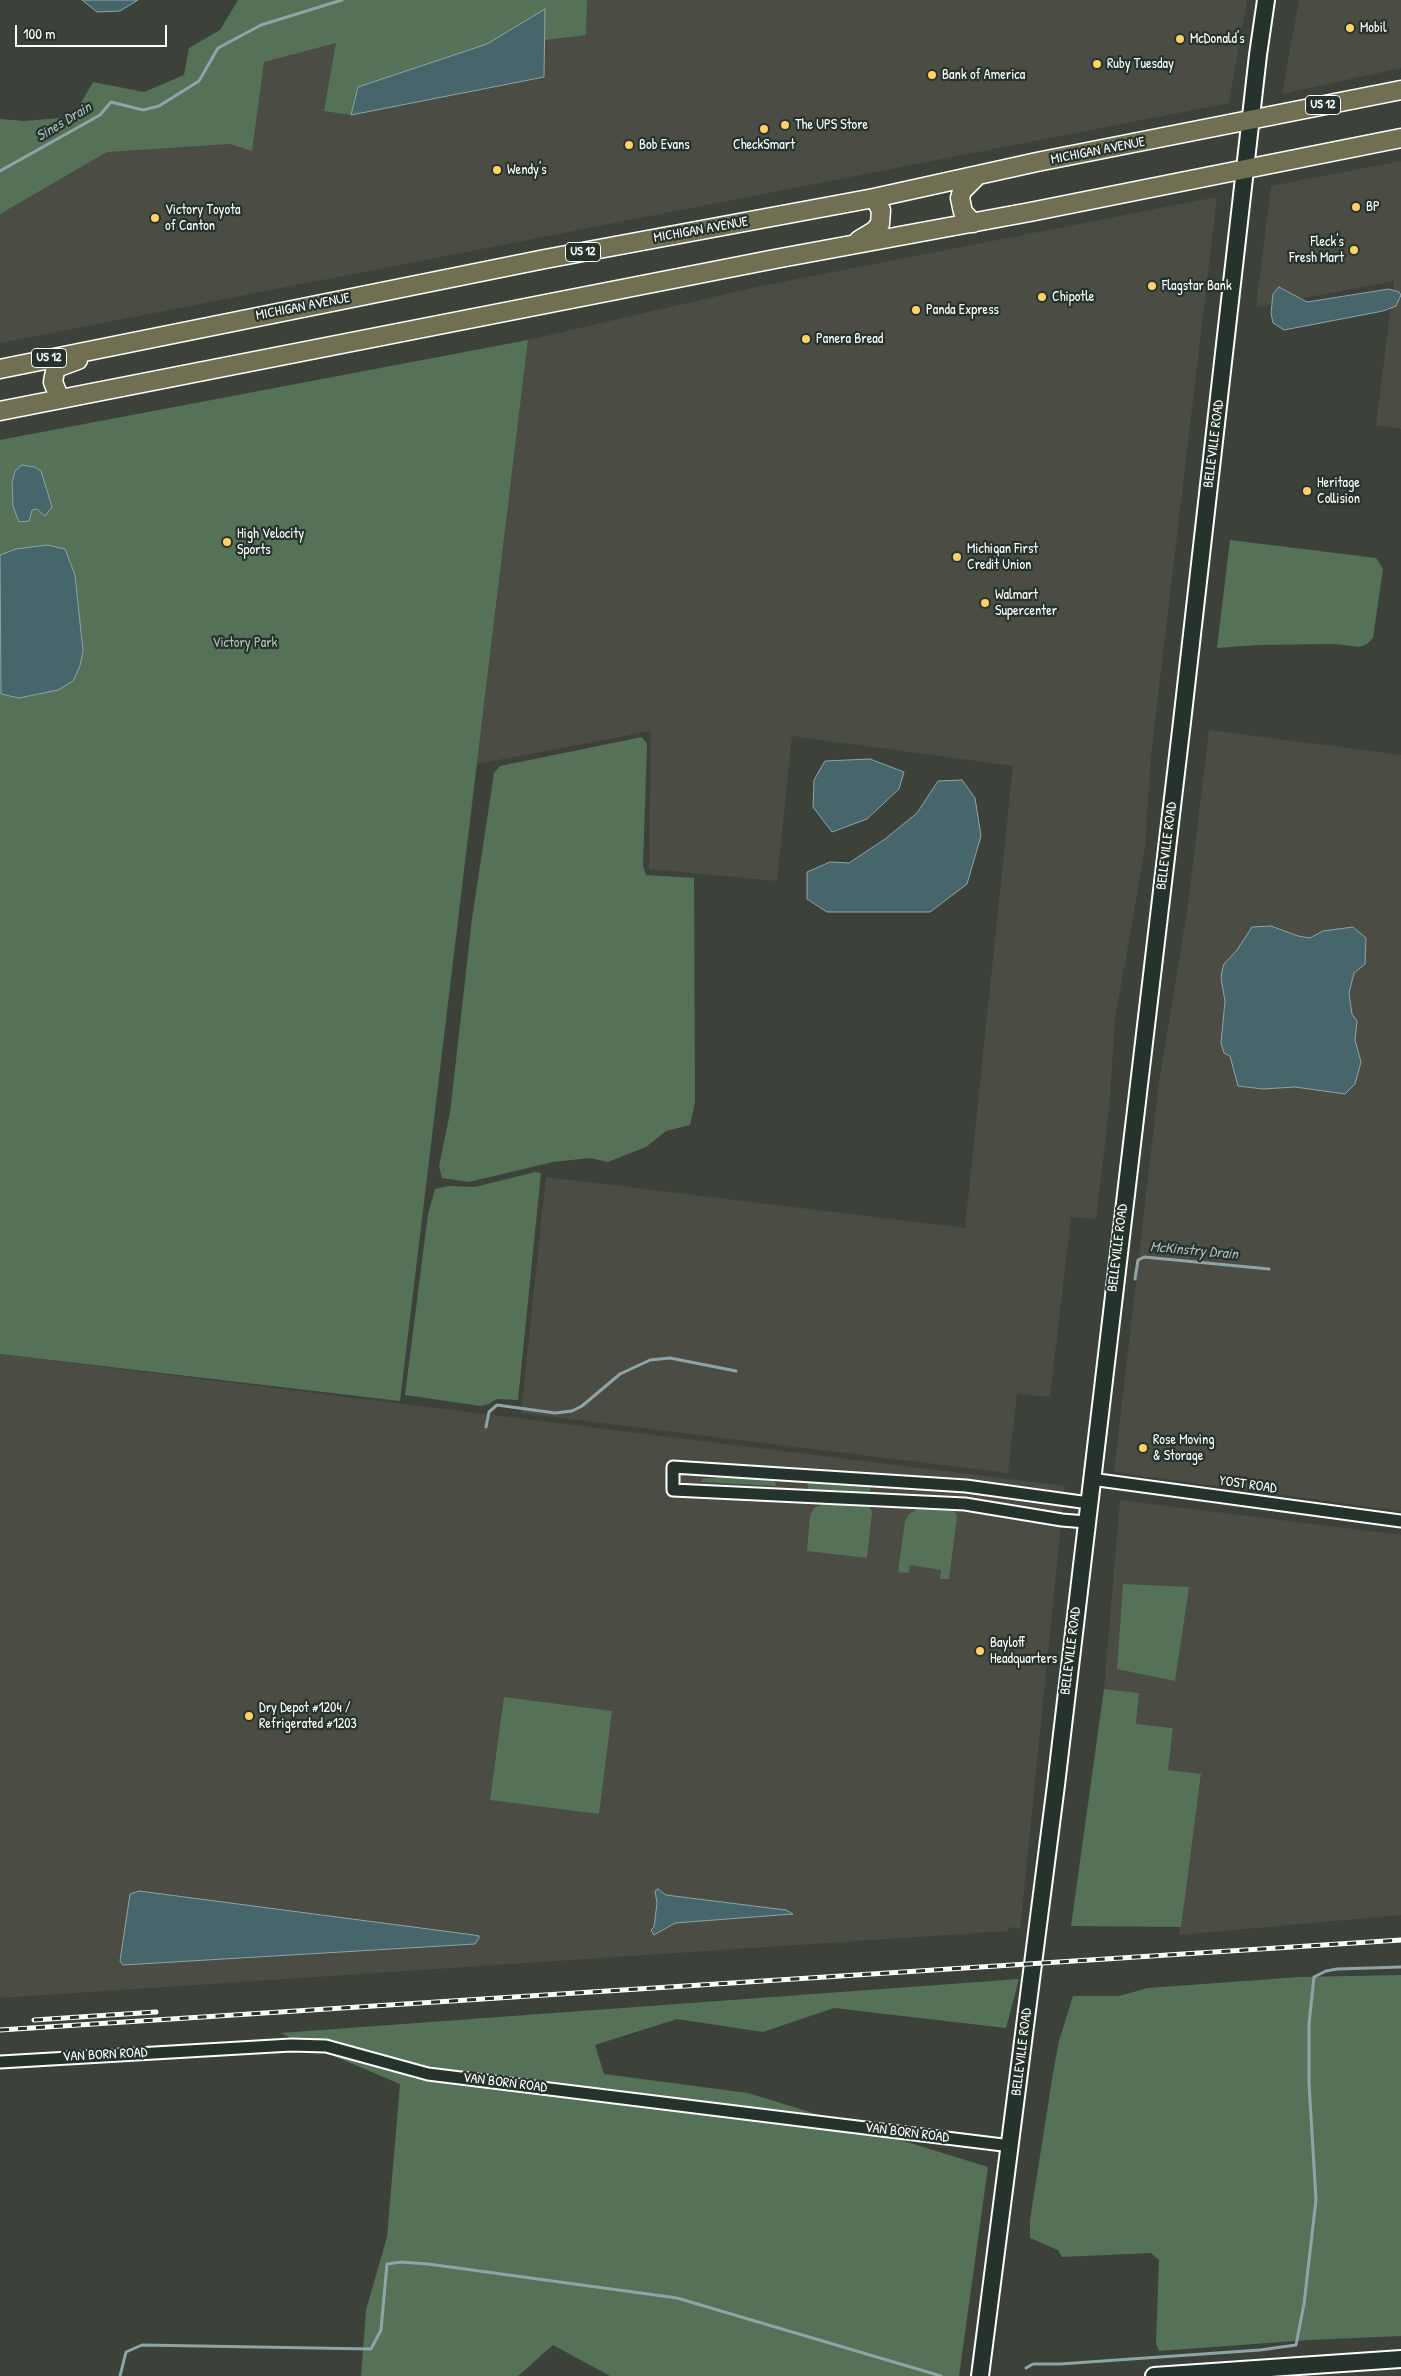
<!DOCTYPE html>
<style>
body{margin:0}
#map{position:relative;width:1401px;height:2376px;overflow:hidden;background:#3c423a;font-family:"Patrick Hand",sans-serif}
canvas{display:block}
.scale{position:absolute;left:15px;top:25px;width:152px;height:22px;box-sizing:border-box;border:2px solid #fff;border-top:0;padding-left:6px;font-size:15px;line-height:18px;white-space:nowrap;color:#fff;-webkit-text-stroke:4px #26332d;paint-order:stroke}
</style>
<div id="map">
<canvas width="1401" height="2376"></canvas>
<div class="scale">100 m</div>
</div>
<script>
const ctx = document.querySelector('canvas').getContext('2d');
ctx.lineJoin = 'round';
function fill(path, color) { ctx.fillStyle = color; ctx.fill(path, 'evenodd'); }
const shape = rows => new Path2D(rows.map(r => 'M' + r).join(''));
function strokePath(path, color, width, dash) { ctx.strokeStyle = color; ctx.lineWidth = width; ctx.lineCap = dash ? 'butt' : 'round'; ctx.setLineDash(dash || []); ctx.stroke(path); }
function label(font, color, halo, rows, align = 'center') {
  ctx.font = font + ' "Patrick Hand",sans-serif'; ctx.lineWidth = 4.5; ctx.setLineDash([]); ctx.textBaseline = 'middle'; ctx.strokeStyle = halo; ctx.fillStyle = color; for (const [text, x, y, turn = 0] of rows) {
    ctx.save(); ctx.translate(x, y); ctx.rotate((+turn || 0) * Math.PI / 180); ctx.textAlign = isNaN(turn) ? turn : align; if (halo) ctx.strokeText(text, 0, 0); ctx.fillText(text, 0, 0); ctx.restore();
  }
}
fill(shape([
 [440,0,1247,0,1229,103,0,343,0,203,243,52],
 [1299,0,1401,0,1401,68,1282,94],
 [1401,161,1401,429,1376,425,1394,281,1256,307,1271,186],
 [1217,197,1151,755,1145,848,1115,1020,1109,1110,1096,1219,1071,1217,1050,1397,1017,1394,1008,1473,521,1413,546,1177,965,1228,1013,766,792,736,777,881,649,869,651,731,477,764,528,340,752,288],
 [1209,730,1401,755,1401,1511,1114,1472,1159,1082,1188,905],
 [0,1354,1065,1486,1020,1929,1008,1927,1008,1931,0,1998],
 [1120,1500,1401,1535,1401,1915,1179,1935,1201,1775,1167,1770,1173,1728,1136,1724,1139,1693,1104,1689]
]), '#4b4c43');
fill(shape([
 [238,0,587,0,586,35,545,40,545,10,487,44,358,87,351,115,324,111,336,43,264,62,252,151,230,144,107,152,0,214,0,119,24,121,73,117,93,82,144,92,184,75,189,48,220,30],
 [528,340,400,1401,0,1354,0,440],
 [1230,540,1376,558,1383,569,1373,638,1367,644,1359,647,1335,644,1257,645,1217,648],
 [642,737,647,744,643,866,646,875,694,878,695,1102,690,1125,666,1131,646,1147,608,1162,590,1158,553,1162,469,1182,442,1178,439,1166,450,1113,472,919,494,773,500,766],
 [535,1172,541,1173,518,1400,497,1399,489,1404,481,1406,405,1395,428,1214,435,1189,448,1186,475,1187],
 [720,1477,775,1481,776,1486,702,1482,702,1479],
 [808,1483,870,1486,870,1492,808,1489],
 [825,1503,867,1505,870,1508,872,1512,867,1558,807,1551,810,1516,814,1508],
 [917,1509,953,1510,956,1513,957,1517,949,1579,940,1579,941,1570,910,1565,909,1573,898,1572,905,1521,909,1514],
 [1123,1584,1189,1587,1175,1681,1117,1669],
 [1104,1689,1139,1693,1136,1724,1173,1728,1168,1770,1201,1774,1181,1927,1071,1926],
 [504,1697,612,1711,599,1814,490,1800],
 [1401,1975,1401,2336,1308,2340,1159,2351,1156,2344,1159,2260,1151,2253,1062,2257,1058,2250,1030,2238,1030,2220,1053,2073,1059,2041,1073,1996,1119,1996,1148,1988,1300,1977],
 [1019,1979,1006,2028,834,2008,763,2032,677,2019,595,2045,604,2074,748,2093,988,2167,959,2376,610,2376,553,2345,518,2376,361,2376,366,2310,387,2237,400,2084,280,2033]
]), '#557158');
const water = shape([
 [82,0,138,0,120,11,97,12,82,0],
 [545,9,544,77,351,115,358,87,487,44,545,9],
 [1279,287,1307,302,1389,289,1399,292,1401,295,1396,306,1383,311,1284,330,1273,323,1271,313,1273,294,1279,287],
 [22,465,35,467,41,471,52,507,45,516,37,509,32,510,29,521,19,522,13,506,12,483,15,471,22,465],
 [47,545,65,549,75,575,83,651,80,666,73,681,58,690,19,698,1,694,0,555,16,549,47,545],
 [870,759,904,772,899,789,867,819,832,832,813,807,814,780,825,761,870,759],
 [962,780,975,798,981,836,967,884,930,912,827,912,807,899,807,872,830,862,849,863,885,839,917,813,938,781,962,780],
 [1271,926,1298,936,1310,938,1323,931,1353,927,1366,938,1365,964,1354,973,1349,993,1352,1014,1357,1021,1355,1040,1361,1062,1355,1084,1345,1094,1295,1087,1263,1089,1238,1086,1230,1056,1224,1053,1221,1043,1225,1001,1221,978,1222,971,1224,964,1237,950,1252,927,1271,926],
 [658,1889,666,1895,786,1910,793,1914,675,1923,654,1935,651,1930,654,1927,657,1903,655,1891,658,1889],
 [139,1891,474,1935,479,1936,479,1938,475,1944,123,1965,120,1961,130,1894,139,1891]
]);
fill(water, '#46666c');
strokePath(water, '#90a3a7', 1);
strokePath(shape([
 [0,171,100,115,111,102,143,110,159,106,199,81,218,48,261,25,342,0],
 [1135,1279,1138,1260,1144,1257,1269,1269],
 [486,1427,489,1412,497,1405,555,1413,572,1411,582,1406,620,1374,650,1360,670,1358,736,1371],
 [1026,2368,1033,2364,1060,2364,1260,2350,1296,2345,1304,2304,1316,2200,1309,2083,1309,2024,1314,1977,1326,1971,1337,1969,1401,1967],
 [120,2376,126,2352,142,2345,371,2349,381,2330,387,2264,401,2262,428,2264,677,2298,941,2376]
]), '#90a3a7', 3);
const street = shape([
 [1091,1479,1401,1521],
 [1086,1522,1062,1520,965,1504,673,1490,673,1467,966,1486,1089,1503],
 [0,2062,291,2045,326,2046,428,2074,1011,2146]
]);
const secondary = shape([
 [980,2376,1056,1785,1182,722,1258,55,1266,0],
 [1154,2376,1401,2359]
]);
const primary = shape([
 [973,223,963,212,960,198,962,191,978,175],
 [859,240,874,231,880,224,881,210,874,198],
 [0,369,545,259,874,198,1037,162,1401,90],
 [60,399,53,382,55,371,59,367,78,360],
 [0,411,775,259,1030,212,1401,138]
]);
strokePath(street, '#fff', 15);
strokePath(secondary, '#fff', 20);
strokePath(primary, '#fff', 21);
strokePath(street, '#26332d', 11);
strokePath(secondary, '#26332d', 16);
strokePath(primary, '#716f52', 18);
const rail = shape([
 [34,2020,156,2012],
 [0,2030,1401,1940]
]);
strokePath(rail, '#fff', 5);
strokePath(rail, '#26332d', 3, [9]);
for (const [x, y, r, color] of [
 [1350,28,5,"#ffd166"],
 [1180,39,5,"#ffd166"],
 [1097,64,5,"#ffd166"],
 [932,75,5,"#ffd166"],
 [785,125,5,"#ffd166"],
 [764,129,5,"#ffd166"],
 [629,145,5,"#ffd166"],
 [497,170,5,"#ffd166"],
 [1356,207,5,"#ffd166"],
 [155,218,5,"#ffd166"],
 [1354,250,5,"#ffd166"],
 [1152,286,5,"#ffd166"],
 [1042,297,5,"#ffd166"],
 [916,310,5,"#ffd166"],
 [806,339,5,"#ffd166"],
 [1307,491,5,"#ffd166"],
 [227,542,5,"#ffd166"],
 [957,557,5,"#ffd166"],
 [985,603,5,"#ffd166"],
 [1143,1448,5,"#ffd166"],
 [980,1651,5,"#ffd166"],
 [249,1716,5,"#ffd166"]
]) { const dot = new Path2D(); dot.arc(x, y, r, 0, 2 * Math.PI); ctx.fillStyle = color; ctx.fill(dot); strokePath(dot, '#26332d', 2); }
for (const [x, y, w] of [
 [1323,105,35],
 [583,252,35],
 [49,358,35]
]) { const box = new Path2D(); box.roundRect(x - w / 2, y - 9.5, w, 19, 4); ctx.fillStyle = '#26332d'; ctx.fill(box); strokePath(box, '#fff', 1); }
label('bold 12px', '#fff', null, [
 ["US 12",1323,105],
 ["US 12",583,252],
 ["US 12",49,358]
]);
label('14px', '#fff', '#26332d', [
 ["Mobil",1360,28],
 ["McDonald's",1190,39],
 ["Ruby Tuesday",1107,64],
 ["Bank of America",942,75],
 ["The UPS Store",795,125],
 ["Bob Evans",639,145],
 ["CheckSmart",764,145,"center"],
 ["Wendy's",507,170],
 ["BP",1366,207],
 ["Victory Toyota",165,210],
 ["of Canton",165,226],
 ["Fleck's",1344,242,"right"],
 ["Fresh Mart",1344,258,"right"],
 ["Flagstar Bank",1162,286],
 ["Chipotle",1052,297],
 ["Panda Express",926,310],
 ["Panera Bread",816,339],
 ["Heritage",1317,483],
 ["Collision",1317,499],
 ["High Velocity",237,534],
 ["Sports",237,550],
 ["Michigan First",967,549],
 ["Credit Union",967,565],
 ["Walmart",995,595],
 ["Supercenter",995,611],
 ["Rose Moving",1153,1440],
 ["& Storage",1153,1456],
 ["Bayloff",990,1643],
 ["Headquarters",990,1659],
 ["Dry Depot #1204 /",259,1708],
 ["Refrigerated #1203",259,1724]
], 'left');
label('14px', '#fff', '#26332d', [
 ["MICHIGAN AVENUE",1098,151,-11],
 ["MICHIGAN AVENUE",701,230,-10],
 ["MICHIGAN AVENUE",303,307,-11],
 ["BELLEVILLE ROAD",1214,444,-83],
 ["BELLEVILLE ROAD",1167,846,-83],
 ["BELLEVILLE ROAD",1118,1248,-83],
 ["YOST ROAD",1248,1485,8],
 ["BELLEVILLE ROAD",1071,1651,-83],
 ["BELLEVILLE ROAD",1022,2052,-83],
 ["VAN BORN ROAD",105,2055,-3],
 ["VAN BORN ROAD",505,2083,7],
 ["VAN BORN ROAD",907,2133,7]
]);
label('14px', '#b2bfb4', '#26332d', [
 ["Victory Park",245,643]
]);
label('italic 15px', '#acbabd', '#26332d', [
 ["Sines Drain",64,122,-31],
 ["McKinstry Drain",1194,1251,5]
]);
</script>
